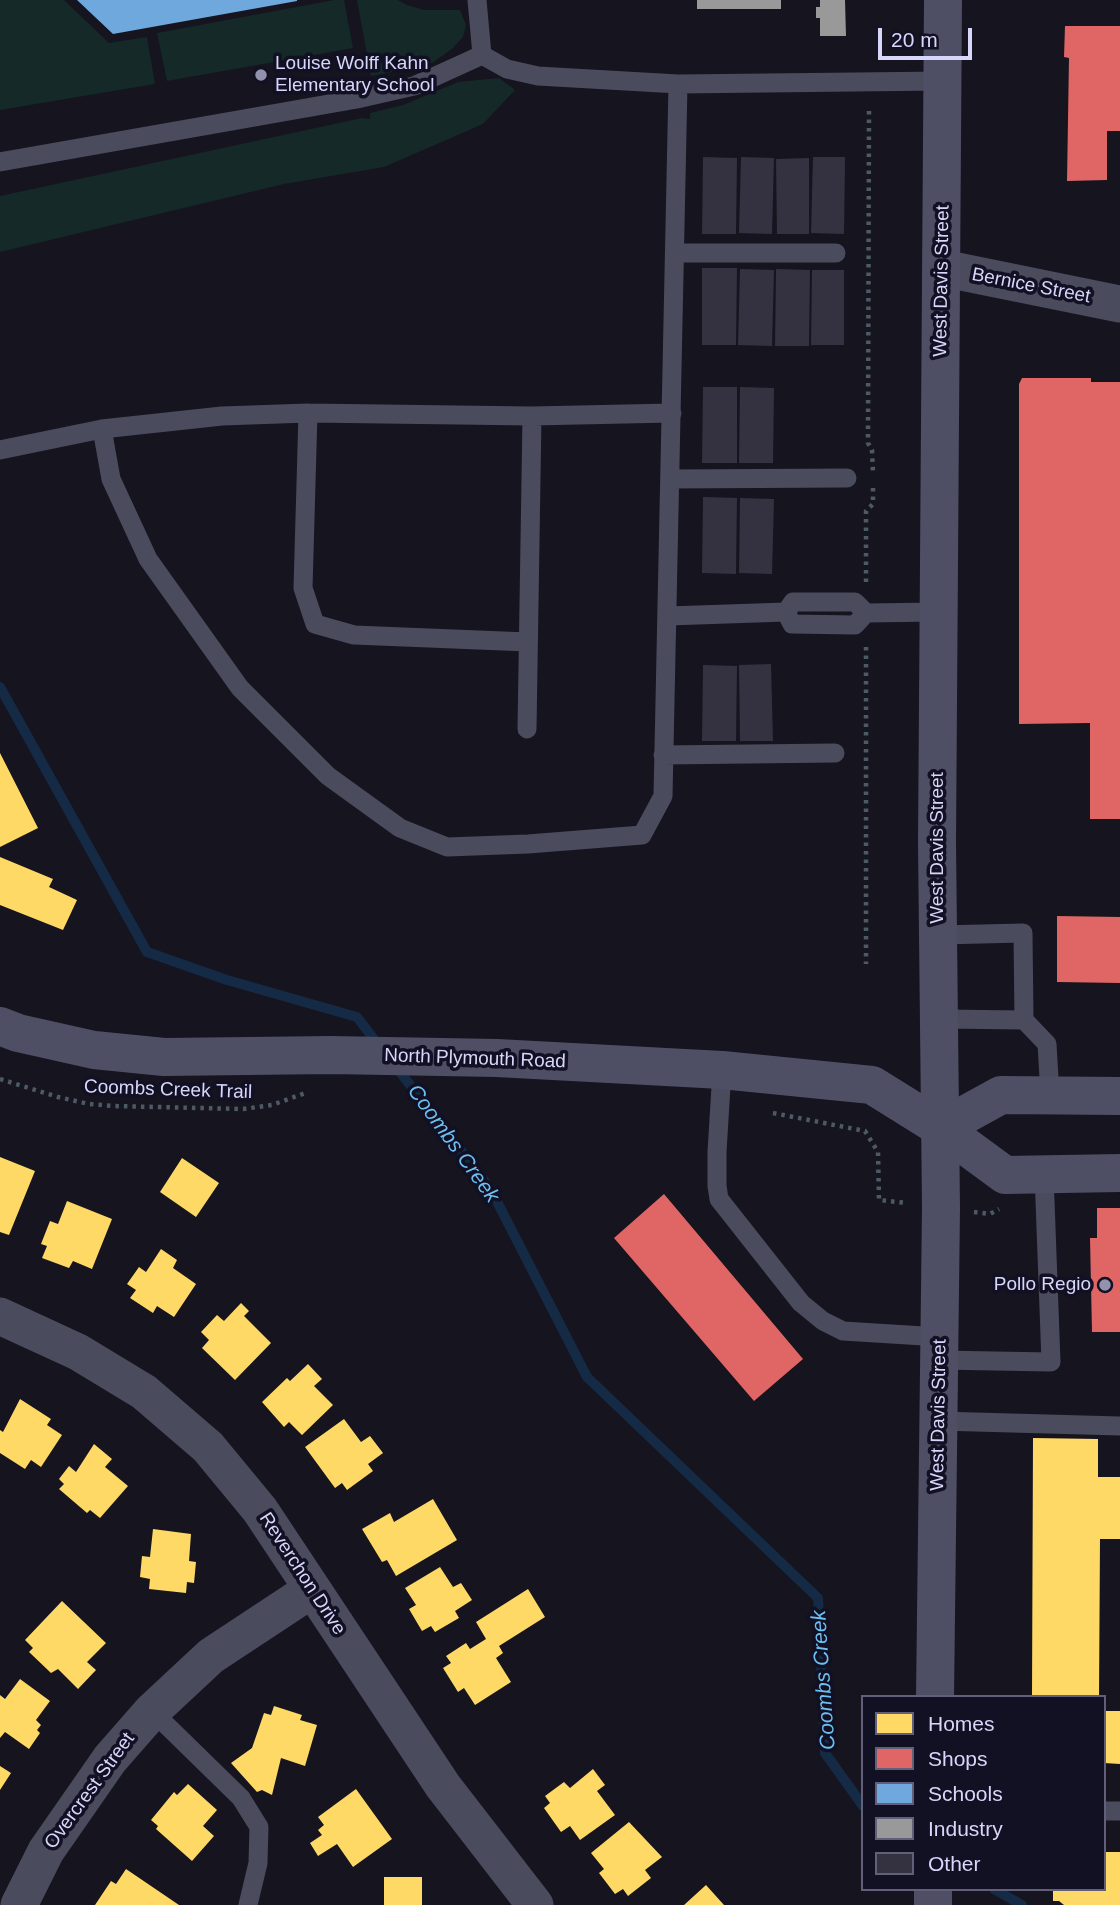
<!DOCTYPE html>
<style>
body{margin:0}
#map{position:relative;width:1120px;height:1905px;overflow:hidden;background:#16141f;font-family:Helvetica,sans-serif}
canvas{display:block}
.legend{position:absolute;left:861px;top:1695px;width:245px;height:196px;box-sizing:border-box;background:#121023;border:2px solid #615f79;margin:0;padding:9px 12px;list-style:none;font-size:21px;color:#d7d6fb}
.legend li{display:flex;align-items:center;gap:14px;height:35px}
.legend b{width:35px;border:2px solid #615f79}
.scale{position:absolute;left:878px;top:28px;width:94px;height:32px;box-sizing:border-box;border:4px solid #d7d6fb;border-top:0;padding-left:9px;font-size:21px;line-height:24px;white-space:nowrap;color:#d7d6fb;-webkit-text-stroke:5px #121023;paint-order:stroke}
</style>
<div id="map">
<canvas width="1120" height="1905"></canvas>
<ul class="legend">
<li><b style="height:19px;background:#ffd966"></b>Homes</li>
<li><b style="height:19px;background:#e06666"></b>Shops</li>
<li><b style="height:19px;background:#6fa8dc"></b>Schools</li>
<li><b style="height:19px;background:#999"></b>Industry</li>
<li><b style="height:19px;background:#343241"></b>Other</li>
</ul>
<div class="scale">20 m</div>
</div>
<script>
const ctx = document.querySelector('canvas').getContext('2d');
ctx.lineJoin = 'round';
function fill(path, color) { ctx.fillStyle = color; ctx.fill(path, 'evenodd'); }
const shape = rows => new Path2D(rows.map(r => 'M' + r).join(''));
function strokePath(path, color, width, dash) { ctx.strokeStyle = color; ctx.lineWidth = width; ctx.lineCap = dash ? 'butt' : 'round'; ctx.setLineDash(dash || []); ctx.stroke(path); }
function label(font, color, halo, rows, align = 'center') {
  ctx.font = font + ' Helvetica,sans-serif'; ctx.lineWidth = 7; ctx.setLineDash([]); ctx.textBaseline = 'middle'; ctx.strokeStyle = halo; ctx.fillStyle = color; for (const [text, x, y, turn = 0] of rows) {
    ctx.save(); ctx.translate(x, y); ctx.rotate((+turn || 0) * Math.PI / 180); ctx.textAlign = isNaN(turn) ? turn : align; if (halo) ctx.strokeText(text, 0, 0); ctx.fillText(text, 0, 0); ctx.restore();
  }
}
fill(shape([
 [0,0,64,0,109,43,147,37,155,84,0,110],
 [334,0,344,0,353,48,167,81,157,33],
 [357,0,398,0,407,5,424,10,460,10,466,25,463,37,452,49,429,65,371,76],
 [499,78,515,90,483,124,384,167,284,184,0,252,0,196,362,118,370,119,370,113,403,105,458,82]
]), '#142928');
fill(shape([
 [0,753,38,828,0,847],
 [0,857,53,879,49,887,77,900,63,930,0,905],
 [0,1157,35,1171,9,1235,0,1232],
 [182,1158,219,1183,196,1217,160,1192],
 [67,1201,112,1219,92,1269,73,1261,69,1268,42,1258,47,1246,41,1244,50,1221,58,1224],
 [161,1249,177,1260,173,1268,196,1284,174,1317,157,1306,153,1313,130,1298,136,1290,127,1284,139,1267,146,1272],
 [241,1303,249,1311,244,1316,271,1343,235,1380,202,1348,209,1340,201,1332,217,1315,224,1321],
 [308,1364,322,1379,314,1386,333,1405,302,1435,289,1422,284,1427,262,1402,287,1378,290,1381],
 [20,1399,51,1419,47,1425,62,1435,41,1467,31,1460,25,1469,0,1453,0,1430,3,1432],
 [344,1419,361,1442,370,1436,383,1453,368,1464,373,1471,347,1490,342,1483,335,1488,305,1447],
 [1033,1438,1098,1439,1098,1477,1120,1477,1120,1539,1100,1539,1099,1697,1032,1697],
 [94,1444,112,1459,105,1467,128,1486,100,1518,90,1510,87,1513,59,1489,64,1484,59,1479,69,1466,76,1472],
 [433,1499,457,1540,396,1576,387,1560,382,1562,362,1529,390,1513,394,1522],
 [153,1529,191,1534,189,1561,196,1562,194,1583,187,1582,186,1593,149,1589,150,1579,140,1577,142,1556,150,1557],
 [440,1567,453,1587,461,1583,472,1600,455,1611,459,1618,435,1632,431,1626,422,1631,409,1609,416,1605,405,1588],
 [528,1589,545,1617,499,1646,503,1653,496,1658,511,1682,475,1705,464,1688,458,1692,443,1668,451,1663,446,1656,466,1643,470,1649,486,1639,476,1622],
 [62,1601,106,1643,87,1662,96,1670,78,1689,58,1669,51,1673,29,1652,33,1648,25,1640],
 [20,1679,50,1701,36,1720,41,1725,37,1730,40,1733,29,1749,5,1732,0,1738,0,1695,5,1699],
 [274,1706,302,1715,300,1720,317,1725,305,1766,281,1758,272,1795,262,1790,257,1792,231,1763,252,1748,264,1713,271,1715],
 [1104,1711,1120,1711,1120,1764,1104,1763],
 [0,1766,11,1773,0,1790],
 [593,1769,605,1785,597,1791,615,1815,580,1840,570,1826,561,1832,544,1808,550,1803,545,1796,564,1782,570,1788],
 [188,1784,217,1810,203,1826,214,1836,192,1861,156,1829,158,1826,151,1820,174,1792,177,1795],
 [356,1789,392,1839,353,1867,337,1844,318,1856,310,1843,322,1835,318,1830,324,1825,318,1817],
 [629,1822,662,1857,645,1870,651,1878,628,1896,623,1889,615,1894,599,1873,604,1869,591,1853],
 [1104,1852,1120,1852,1120,1905,1064,1905,1059,1901,1053,1901,1053,1889,1104,1889],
 [126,1869,179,1905,95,1905,111,1881,116,1884],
 [384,1877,422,1877,422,1905,384,1905],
 [706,1885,724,1905,684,1905]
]), '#ffd966');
fill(shape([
 [1065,26,1120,26,1120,131,1107,131,1107,180,1067,181,1069,58,1064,57],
 [1022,378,1091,378,1091,382,1120,382,1120,819,1090,819,1090,723,1019,724,1019,384],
 [1057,916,1120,917,1120,983,1057,982],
 [664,1194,803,1359,754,1401,614,1238],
 [1097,1208,1120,1208,1120,1332,1092,1332,1090,1238,1097,1238]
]), '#e06666');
fill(shape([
 [77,0,297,0,297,1,113,34]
]), '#6fa8dc');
fill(shape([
 [697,0,781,0,781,9,697,9],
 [820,0,845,0,846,36,820,36,820,18,816,18,816,7,820,7]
]), '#999');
strokePath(shape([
 [0,687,147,952,227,980,357,1017,380,1047],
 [396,1067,490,1188,587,1377,818,1598,825,1753,863,1806],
 [994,1889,1022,1905]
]), '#152a44', 10);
fill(shape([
 [703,157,737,158,736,234,702,234],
 [741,157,774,158,772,234,739,233],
 [813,157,845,157,844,234,811,233],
 [809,158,809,234,777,234,776,159],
 [702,268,737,268,736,345,702,345],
 [740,269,774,270,772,346,738,345],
 [776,269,810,270,809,346,775,346],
 [812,270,844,270,844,345,811,345],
 [703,387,737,387,737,463,702,463],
 [740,387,774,388,773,463,739,463],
 [703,497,737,498,736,574,702,573],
 [740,498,774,499,772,574,739,573],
 [771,664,773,741,740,741,739,665],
 [703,665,737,666,736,741,702,741]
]), '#343241');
strokePath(shape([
 [869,111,868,443,872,450,873,473],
 [866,582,866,511,873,504,873,485],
 [866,647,866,964],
 [0,1079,58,1097,89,1104,113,1106,243,1109,272,1105,308,1092],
 [773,1113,865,1131,878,1152,879,1200,907,1203],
 [974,1212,990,1214,999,1209]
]), '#4c5a65', 4.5, [3.5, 5]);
strokePath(shape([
 [477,0,482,55,507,69,538,76,678,84,943,81],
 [0,162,357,99,414,86,482,55],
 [675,253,836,253],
 [308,413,303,588,315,624,354,635,528,642],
 [102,429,111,479,148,559,240,688,328,776,400,828,447,847,528,844,642,835,663,796,678,84],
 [0,450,102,429,222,416,308,413,532,416,672,413],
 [670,479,847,478],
 [786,612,793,602,855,602,866,613,938,612],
 [786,612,792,624,855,625,866,613],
 [668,616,786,612],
 [527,729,532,416],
 [663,755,835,753],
 [939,935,1023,933,1024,1020],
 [941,1019,1024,1020,1047,1044,1050,1095],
 [722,1070,717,1152,717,1186,719,1199,801,1303,823,1321,843,1331,940,1337],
 [939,1360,1051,1362,1044,1174],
 [939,1421,1120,1426],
 [152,1711,241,1798,259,1827,258,1863,248,1905],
 [1104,1811,1120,1811]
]), '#4b4b5e', 19);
strokePath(shape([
 [942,268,1120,304],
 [0,1316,78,1352,144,1392,208,1447,260,1510,443,1786,535,1905],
 [19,1905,46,1851,110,1759,152,1711,211,1656,311,1590]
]), '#4b4b5e', 37);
strokePath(shape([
 [0,1026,18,1033,94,1050,164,1057,331,1055,497,1058,722,1070,872,1085,941,1128,1005,1175,1120,1173],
 [941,1128,1001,1095,1120,1096],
 [935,1697,941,1208,937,842,943,0],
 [933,1905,933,1889]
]), '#4e4f65', 38);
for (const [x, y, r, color] of [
 [261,75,7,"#9392ae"],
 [1105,1285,7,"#9392ae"]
]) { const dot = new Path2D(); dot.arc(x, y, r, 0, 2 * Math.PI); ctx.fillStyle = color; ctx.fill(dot); strokePath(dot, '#121023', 2.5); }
label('19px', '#d7d6fb', '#121023', [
 ["Louise Wolff Kahn",275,64],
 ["Elementary School",275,86],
 ["Pollo Regio",1091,1285,"right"]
], 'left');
label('19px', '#d7d6fb', '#121023', [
 ["West Davis Street",942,281,-89],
 ["Bernice Street",1031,286,11],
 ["West Davis Street",938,848,-90],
 ["North Plymouth Road",475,1059,2],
 ["Coombs Creek Trail",168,1090,2],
 ["West Davis Street",939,1415,-89],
 ["Reverchon Drive",302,1574,57],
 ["Overcrest Street",90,1791,-54]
]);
label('italic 21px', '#6ebff1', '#121023', [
 ["Coombs Creek",453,1144,54],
 ["Coombs Creek",824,1680,-94]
]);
</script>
